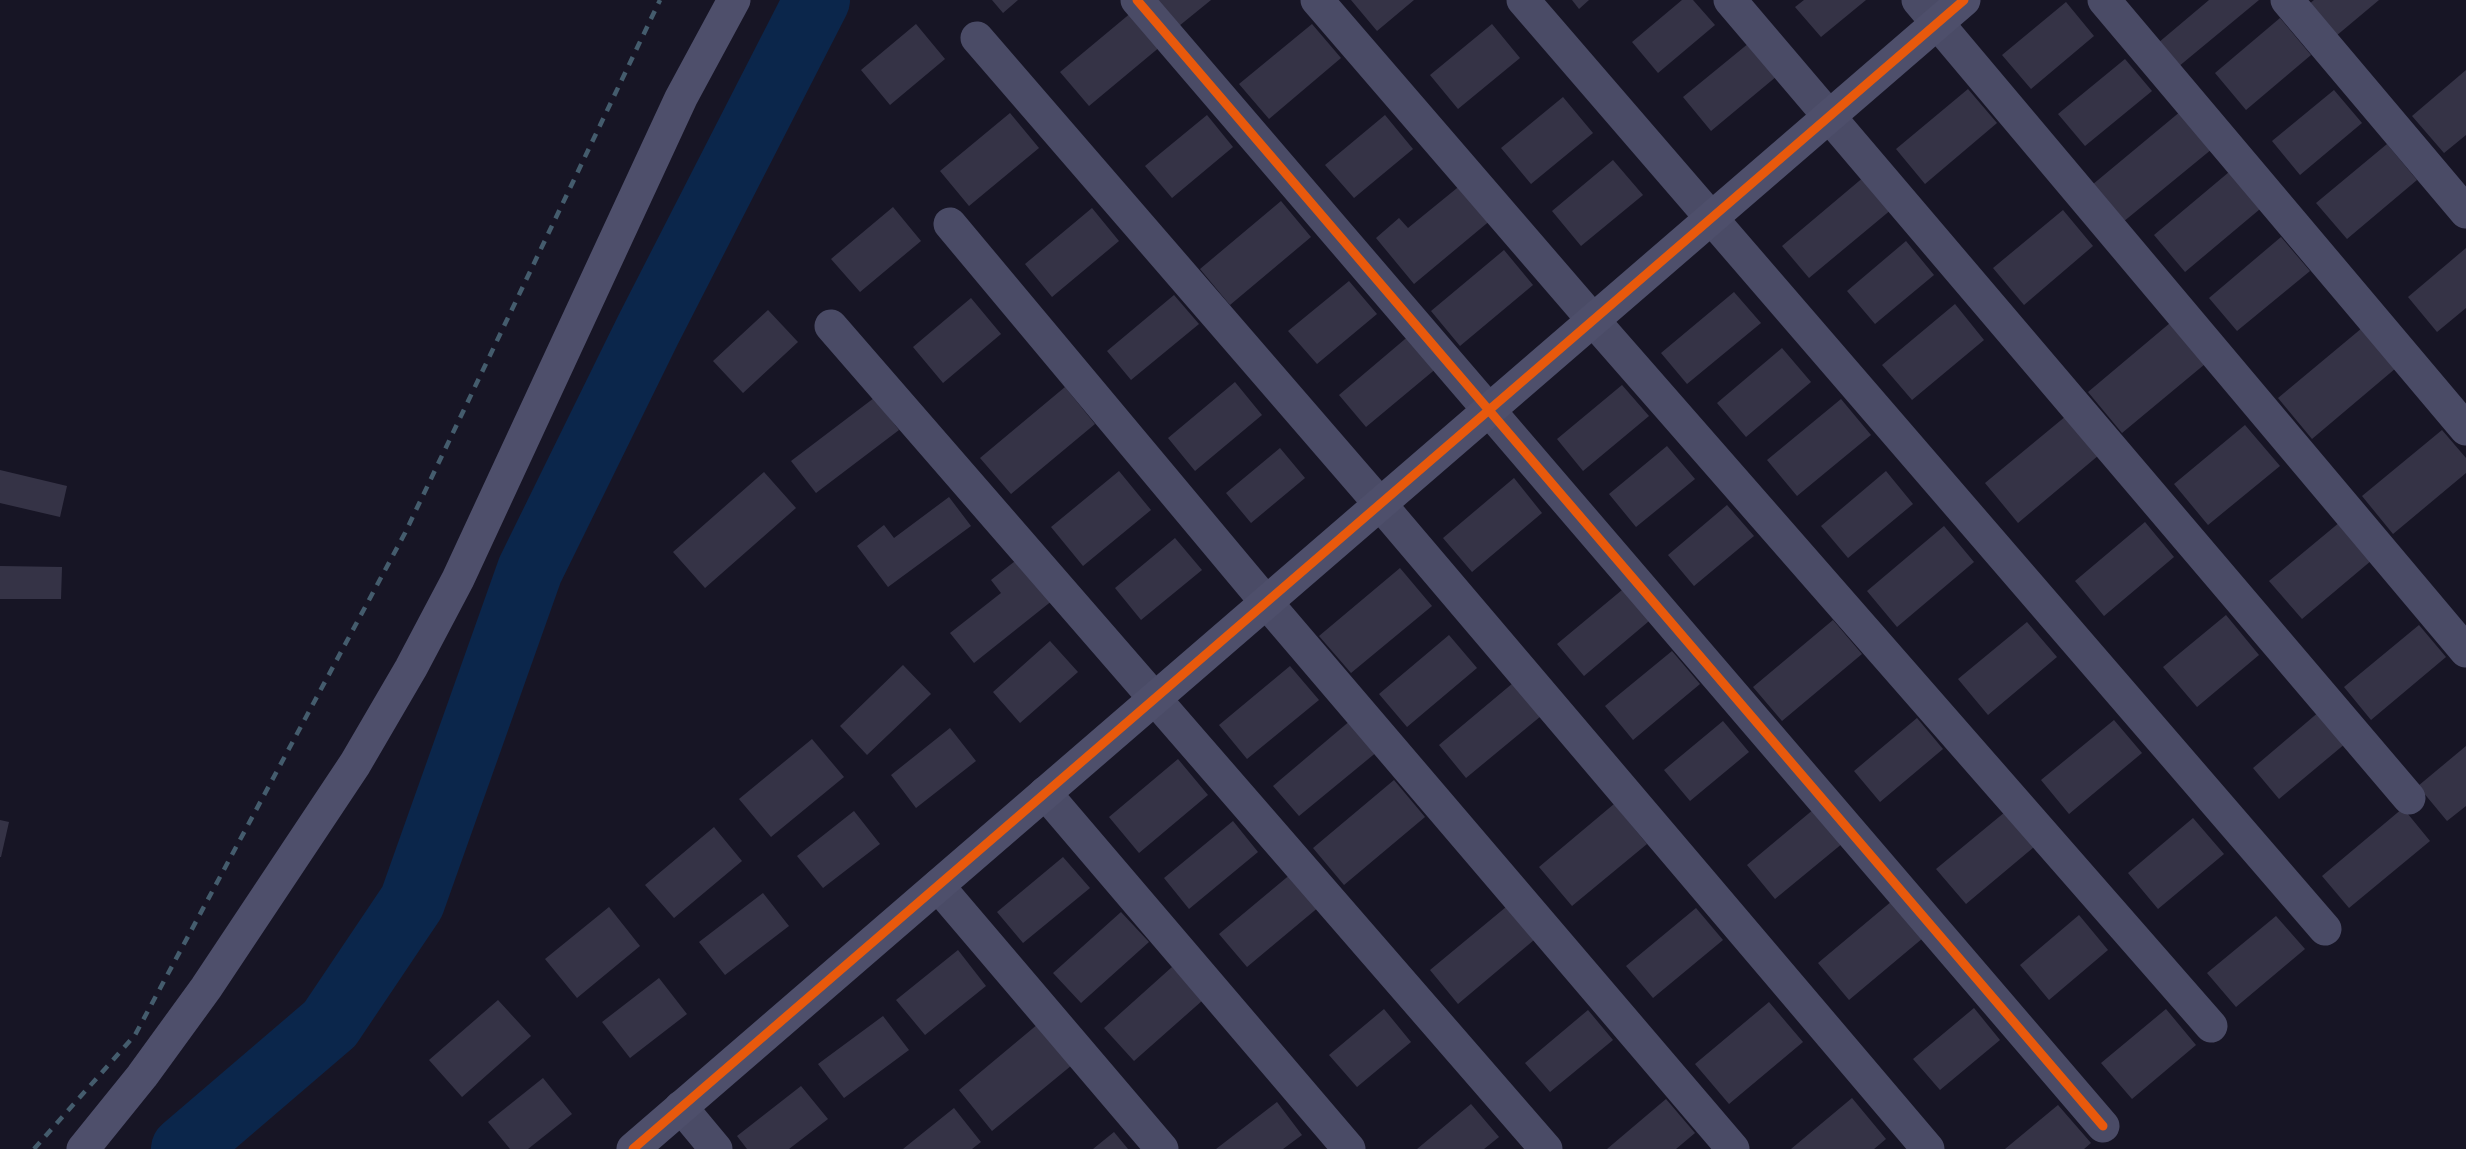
<!DOCTYPE html>
<style>
body{margin:0}
canvas{display:block;background:#171525}
</style>
<canvas width="2466" height="1149"></canvas>
<script>
const ctx = document.querySelector('canvas').getContext('2d');
ctx.lineJoin = 'round';
const shape = rows => new Path2D(rows.map(r => 'M' + r).join(''));
function strokePath(path, color, width, dash) { ctx.strokeStyle = color; ctx.lineWidth = width; ctx.lineCap = dash ? 'butt' : 'round'; ctx.setLineDash(dash || []); ctx.stroke(path); }
function fill(path, color) { ctx.fillStyle = color; ctx.fill(path, 'evenodd'); }
strokePath(shape([
 [184,1149,330,1024,412,902,530,570,648,330,817,0]
]), '#0b264b', 66);
fill(shape([
 [992,0,1018,0,1003,13],
 [1157,0,1211,0,1179,26],
 [1351,0,1414,0,1377,31],
 [1572,0,1589,0,1579,9],
 [1682,0,1693,0,1715,25,1658,73,1632,42],
 [1804,0,1866,0,1821,37,1795,7],
 [2209,0,2259,0,2178,67,2158,43],
 [2314,0,2379,0,2336,36,2309,4],
 [2066,2,2094,36,2031,89,2002,55],
 [1132,12,1161,46,1089,106,1060,72],
 [2280,18,2311,55,2246,110,2215,73],
 [916,24,945,59,890,105,861,70],
 [1312,24,1341,58,1269,119,1239,84],
 [1492,24,1520,58,1458,109,1430,75],
 [1749,43,1777,76,1711,131,1683,97],
 [2125,59,2152,91,2085,146,2058,114],
 [2466,70,2466,135,2444,153,2412,116],
 [1968,89,1997,123,1925,184,1896,149],
 [2334,90,2362,123,2300,175,2272,141],
 [1563,97,1593,133,1531,184,1501,148],
 [2181,111,2212,149,2123,222,2092,185],
 [1010,113,1039,148,969,206,940,171],
 [1207,115,1233,147,1172,198,1145,166],
 [1385,115,1413,149,1354,198,1325,165],
 [2387,144,2417,180,2347,239,2316,203],
 [1613,160,1643,195,1581,246,1552,211],
 [2235,167,2266,204,2185,272,2154,235],
 [1865,176,1892,209,1809,278,1782,246],
 [1462,184,1492,219,1414,284,1376,238,1399,218,1408,228],
 [1281,201,1311,237,1230,305,1200,269],
 [893,207,921,241,860,292,831,259],
 [1092,208,1119,241,1052,297,1025,264],
 [2063,210,2093,246,2024,305,1993,268],
 [2281,237,2310,271,2237,331,2209,298],
 [1906,241,1934,275,1875,324,1847,291],
 [2466,248,2466,308,2437,332,2408,297],
 [1504,250,1533,285,1460,346,1431,311],
 [1349,281,1377,314,1317,364,1288,331],
 [1734,292,1761,323,1687,384,1661,353],
 [1174,295,1199,324,1131,380,1107,351],
 [971,298,1001,334,943,383,913,347],
 [1955,304,1984,340,1912,400,1882,365],
 [768,310,798,342,743,393,713,361],
 [2170,323,2205,364,2122,433,2088,392],
 [2362,328,2396,368,2312,439,2278,398],
 [1411,334,1438,367,1366,427,1339,395],
 [1782,348,1811,382,1746,437,1717,403],
 [1235,382,1262,415,1195,471,1168,438],
 [1622,385,1649,416,1583,471,1557,439],
 [1065,387,1095,424,1011,494,980,458],
 [874,398,899,430,816,493,791,461],
 [1841,399,1871,435,1797,496,1767,460],
 [2066,416,2099,455,2018,523,1985,483],
 [2245,425,2280,466,2208,525,2174,484],
 [2442,430,2466,458,2466,473,2393,534,2362,496],
 [1667,446,1695,479,1636,527,1609,494],
 [1280,448,1305,478,1251,523,1226,493],
 [0,470,67,486,60,517,0,503],
 [1119,471,1151,510,1083,566,1051,527],
 [1886,471,1913,504,1848,558,1821,526],
 [764,472,796,508,705,588,673,552],
 [1514,478,1542,513,1472,572,1443,538],
 [949,497,971,526,888,587,857,546,884,525,894,538],
 [1727,505,1754,536,1694,586,1668,555],
 [2145,522,2174,557,2104,616,2075,581],
 [2340,522,2372,560,2302,619,2269,581],
 [1944,526,1974,562,1897,627,1867,591],
 [1175,538,1202,570,1141,620,1115,588],
 [1024,554,1058,596,974,663,950,633,1001,593,991,580],
 [0,566,62,567,61,599,0,599],
 [1400,568,1432,606,1351,673,1319,636],
 [1628,585,1655,616,1584,676,1557,644],
 [2226,615,2259,655,2197,707,2163,667],
 [1833,620,1862,654,1782,721,1753,687],
 [2027,622,2057,657,1988,715,1958,679],
 [2419,625,2446,657,2371,720,2344,687],
 [1449,635,1477,668,1407,727,1379,694],
 [1050,641,1078,672,1020,723,993,692],
 [1672,651,1700,684,1633,740,1605,706],
 [903,665,931,694,867,755,840,726],
 [1290,666,1319,700,1247,759,1219,725],
 [1513,683,1541,716,1466,778,1439,745],
 [2320,711,2346,743,2279,799,2253,768],
 [1917,718,1943,749,1880,802,1854,771],
 [1351,720,1378,751,1299,816,1273,786],
 [2114,720,2142,753,2069,814,2041,780],
 [1723,721,1749,752,1690,801,1664,770],
 [950,728,976,761,916,808,891,775],
 [812,739,844,777,771,837,739,799],
 [2466,746,2466,806,2447,821,2418,786],
 [1178,759,1208,795,1139,853,1109,817],
 [1394,780,1425,817,1344,885,1313,848],
 [1614,804,1647,844,1572,906,1539,867],
 [2403,808,2430,841,2349,908,2322,876],
 [1814,809,1843,843,1775,899,1747,865],
 [854,811,880,844,823,888,797,856],
 [2005,812,2034,847,1966,904,1936,869],
 [2193,818,2224,854,2158,909,2128,873],
 [0,820,9,822,1,857,0,857],
 [1233,821,1258,852,1189,909,1164,878],
 [714,827,742,861,674,918,645,885],
 [1063,857,1090,888,1023,943,997,912],
 [1292,873,1320,906,1247,967,1219,934],
 [763,893,789,926,725,975,699,942],
 [1892,901,1923,938,1849,1000,1818,963],
 [609,907,640,946,577,998,545,959],
 [1506,907,1534,940,1458,1004,1430,970],
 [1696,908,1723,940,1653,998,1626,966],
 [1121,912,1149,942,1081,1003,1053,973],
 [2079,915,2108,950,2049,1000,2020,965],
 [2276,916,2305,949,2236,1007,2207,973],
 [958,950,986,986,925,1035,896,1000],
 [1172,967,1203,1000,1134,1061,1104,1028],
 [659,978,687,1014,630,1058,602,1022],
 [498,1000,531,1036,462,1097,429,1060],
 [1769,1002,1803,1042,1729,1104,1695,1064],
 [1974,1008,2000,1040,1940,1090,1913,1059],
 [1384,1009,1411,1042,1357,1087,1329,1055],
 [2166,1009,2196,1045,2132,1099,2101,1063],
 [1588,1010,1613,1040,1550,1092,1525,1063],
 [883,1016,909,1050,844,1098,818,1064],
 [1038,1024,1072,1065,992,1131,959,1090],
 [543,1078,572,1114,528,1149,510,1149,488,1122],
 [801,1086,828,1119,789,1149,747,1149,737,1136],
 [1852,1098,1886,1139,1874,1149,1791,1149],
 [1666,1099,1695,1133,1676,1149,1607,1149],
 [1277,1102,1302,1135,1283,1149,1216,1149],
 [1471,1104,1499,1137,1484,1149,1417,1149],
 [2058,1105,2091,1143,2084,1149,2005,1149],
 [954,1108,981,1142,972,1149,903,1149],
 [1114,1132,1128,1149,1093,1149]
]), '#353346');
strokePath(shape([
 [1137,0,2103,1126],
 [1317,0,1593,320,2211,1026],
 [1523,0,2325,929],
 [1730,0,2409,798],
 [1918,0,2466,651],
 [2104,0,2466,429],
 [2287,0,2466,212],
 [977,38,1380,504,1928,1149],
 [950,224,1266,602,1733,1149],
 [831,326,1546,1149],
 [1045,793,1349,1149],
 [938,886,1162,1149],
 [681,1107,716,1149]
]), '#4a4b66', 33);
strokePath(shape([
 [83,1149,142,1076,206,988,355,764,411,668,458,579,681,98,734,0],
 [633,1149,1964,0]
]), '#4e4f6b', 33);
strokePath(shape([
 [34,1149,135,1035,405,533,660,0]
]), '#445c6d', 4.5, [9, 8]);
strokePath(shape([
 [1137,0,2103,1126],
 [633,1149,1964,0]
]), '#e8590c', 9);
</script>
